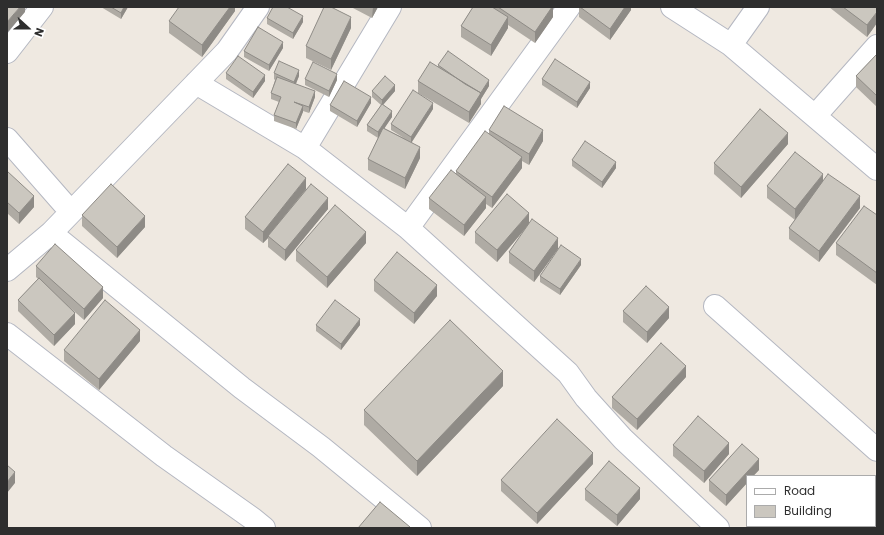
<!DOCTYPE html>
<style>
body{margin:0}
#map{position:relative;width:884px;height:535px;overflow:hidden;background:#efe9e1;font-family:Poppins,sans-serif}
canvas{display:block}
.frame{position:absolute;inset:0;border:8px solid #2e2e2e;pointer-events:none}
.legend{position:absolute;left:746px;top:475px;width:130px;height:52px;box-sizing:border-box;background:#fff;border:1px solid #ababab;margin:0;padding:5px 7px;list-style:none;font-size:12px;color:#2e2e2e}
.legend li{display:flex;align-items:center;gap:8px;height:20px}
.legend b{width:20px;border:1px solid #ababab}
.north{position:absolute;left:8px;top:8px;width:40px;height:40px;-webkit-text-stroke:3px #fff;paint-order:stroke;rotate:111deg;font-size:11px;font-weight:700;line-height:16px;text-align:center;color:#2e2e2e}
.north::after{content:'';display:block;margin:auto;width:14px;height:18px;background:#2e2e2e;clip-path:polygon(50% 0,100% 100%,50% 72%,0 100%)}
</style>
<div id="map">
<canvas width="884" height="535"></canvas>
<div class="frame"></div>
<ul class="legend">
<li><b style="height:5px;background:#fff"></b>Road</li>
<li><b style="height:11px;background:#cbc7bf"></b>Building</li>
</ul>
<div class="north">N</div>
</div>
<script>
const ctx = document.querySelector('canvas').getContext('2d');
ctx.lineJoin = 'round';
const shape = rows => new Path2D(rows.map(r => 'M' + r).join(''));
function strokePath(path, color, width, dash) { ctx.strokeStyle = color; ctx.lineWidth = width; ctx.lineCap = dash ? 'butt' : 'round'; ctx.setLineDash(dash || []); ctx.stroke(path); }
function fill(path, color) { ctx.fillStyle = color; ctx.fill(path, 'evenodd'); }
const street = shape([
 [672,7,731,45,877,169],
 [731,45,758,7],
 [7,52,42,7],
 [196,83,305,148,408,228,568,373,586,398,623,439,718,528],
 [815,116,877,46],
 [7,139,71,212],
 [305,148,390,7],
 [408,228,569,7],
 [51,233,242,388,321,447,420,528],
 [7,270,51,233,227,51,258,7],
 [715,306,877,450],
 [7,334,164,456,253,519,264,528]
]);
strokePath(street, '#b4b7c1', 24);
strokePath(street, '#fff', 22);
fill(shape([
 [101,7,128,7,121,19],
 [235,7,235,11,202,57,169,33,169,21],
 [351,7,378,7,372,18],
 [473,7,553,7,553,17,535,43,508,25,508,28,491,56,461,37,461,26],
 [579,7,631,7,631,10,610,40,579,17],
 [829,7,876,7,877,8,877,23,867,37],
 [267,18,303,22,293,39,267,24],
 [351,28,331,70,306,58,306,46],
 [283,48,269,71,244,57,244,51],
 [877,54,877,107,856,87,856,76],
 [438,65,489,86,481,99,481,104,469,123,418,93,418,81,438,67],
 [226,73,265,81,253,98,226,79],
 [274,73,299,76,296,84,315,97,309,113,303,111,296,129,274,121,274,115,279,102,271,99,271,93,275,80,274,79],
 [305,79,337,80,329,97,305,85],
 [542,79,590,88,577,108,542,85],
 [372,91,395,91,383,105,392,117,384,128,404,138,391,130,391,124,433,109,412,142,420,158,405,189,368,170,368,159,378,138,367,131,367,125,381,105,372,97],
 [371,103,357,127,330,111,330,105],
 [489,130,543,141,529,165,522,161,522,168,492,208,486,204,486,208,464,236,429,209,429,198,456,174,456,171,489,134],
 [788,144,741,198,714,174,714,163],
 [572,160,616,168,602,188,572,166],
 [7,171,34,207,19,224,7,213],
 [823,181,860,208,819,262,789,239,789,228,795,220,767,198,767,186],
 [306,189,328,209,285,261,268,247,268,238,263,243,245,229,245,217],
 [82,215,145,227,117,258,82,226],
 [877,215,877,285,836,255,836,243],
 [529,223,558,249,534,282,509,263,509,252,526,228,497,262,475,243,475,232],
 [366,243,327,288,296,261,296,250],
 [581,265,560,295,540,282,540,276],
 [36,266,103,298,84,320,68,306,75,324,54,346,18,311,18,300,38,279,36,277],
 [374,280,437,296,414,324,374,291],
 [623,311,669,318,647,343,623,322],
 [316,325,360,325,341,350,316,331],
 [140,341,99,390,64,361,64,350],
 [686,377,637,430,612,408,612,397],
 [503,386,417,476,364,425,364,410],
 [673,445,729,454,704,483,673,456],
 [593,464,537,524,501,491,501,480],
 [759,470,726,506,709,491,709,480],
 [585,489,640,499,617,526,585,500]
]), '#afaba4');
fill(shape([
 [20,7,25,7,25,12,7,33,7,22],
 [124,7,128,7,121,19,121,13],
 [230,7,235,7,235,11,202,57,202,45],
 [373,7,378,7,372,18],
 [552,7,553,7,553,17,535,43,535,32],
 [625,7,631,7,631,10,610,40,610,29],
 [877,12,877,23,867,37,867,25],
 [303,16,303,22,293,39,293,33],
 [351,17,351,28,331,70,331,59],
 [508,17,508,28,491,56,491,45],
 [283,42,283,48,269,71,269,65],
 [299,70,299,76,294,88,294,82],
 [337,74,337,80,329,97,329,91],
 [265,75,265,81,253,98,253,92],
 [489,80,489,86,481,99,481,104,469,123,469,112],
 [590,82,590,88,577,108,577,102],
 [395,85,395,91,382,106,382,100],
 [315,91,315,97,309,113,309,107],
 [371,97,371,103,357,127,357,121],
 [433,103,433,109,411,143,411,137],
 [303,106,303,112,296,129,296,123],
 [392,111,392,117,378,138,378,132],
 [543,130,543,141,529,165,529,154],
 [788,133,788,144,741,198,741,187],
 [420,147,420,158,405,189,405,178],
 [522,157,522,168,492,208,492,197],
 [616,162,616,168,602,188,602,182],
 [823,174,823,185,795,220,795,209],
 [306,178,306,189,268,236,268,238,263,243,263,232],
 [34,196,34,207,19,224,19,213],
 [860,196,860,208,819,262,819,251],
 [486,197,486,208,464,236,464,225],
 [328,198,328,209,285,261,285,250],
 [529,213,529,224,497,262,497,250],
 [145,216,145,227,117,258,117,247],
 [366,232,366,243,327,288,327,277],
 [558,238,558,249,534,282,534,271],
 [581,259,581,265,560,295,560,289],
 [437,285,437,296,414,324,414,313],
 [103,287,103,298,84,320,84,309],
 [669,307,669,318,647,343,647,332],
 [75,313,75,324,54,346,54,335],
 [360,319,360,325,341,350,341,344],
 [140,330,140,341,99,390,99,379],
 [686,366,686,377,637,430,637,419],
 [503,371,503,386,417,476,417,461],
 [729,443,729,454,704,483,704,471],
 [593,453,593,464,537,524,537,513],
 [759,459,759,470,753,476,747,476,747,483,726,506,726,495],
 [15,472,15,483,7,493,7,482],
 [640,488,640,499,617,526,617,515]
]), '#8e8b86');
const building = shape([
 [7,7,20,7,7,22,7,7],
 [111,7,124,7,121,13,111,7],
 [179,7,230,7,202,45,169,21,179,7],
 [273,7,287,7,303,16,293,33,267,18,273,7],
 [324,7,331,7,351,17,331,59,306,46,324,7],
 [473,7,492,7,508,17,491,45,461,26,473,7],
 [498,7,552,7,535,32,498,7],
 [580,7,625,7,610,29,580,7],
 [843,7,876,7,877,8,877,12,867,25,843,7],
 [258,27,283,42,269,65,244,51,258,27],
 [448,51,489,80,480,94,481,93,465,84,438,65,448,51],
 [877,54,877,96,856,76,877,54],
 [238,56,265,75,253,92,226,73,238,56],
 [555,59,590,82,577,102,542,79,555,59],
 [279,61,299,70,294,82,274,73,279,61],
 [313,62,337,74,329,91,305,79,313,62],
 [430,62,481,93,469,112,418,81,430,62],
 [385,76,395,85,382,100,372,91,385,76],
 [277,77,315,91,309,107,294,102,303,106,296,123,274,115,281,97,271,93,277,77],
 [344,81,371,97,357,121,330,105,344,81],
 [413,90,433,103,411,137,391,124,413,90],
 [382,104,392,111,378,132,367,125,382,104],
 [504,106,543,130,529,154,489,130,504,106],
 [760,109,788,133,741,187,714,163,760,109],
 [383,128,420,147,405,178,368,159,383,128],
 [485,131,522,157,492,197,456,171,485,131],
 [585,141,616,162,602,182,572,160,585,141],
 [795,152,823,174,795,209,767,186,795,152],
 [288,164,306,178,263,232,245,217,288,164],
 [451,170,486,197,464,225,429,198,451,170],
 [7,171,34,196,19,213,7,202,7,171],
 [828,174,860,196,819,251,789,228,828,174],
 [111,184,145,216,117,247,82,215,111,184],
 [311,184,328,198,285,250,268,236,311,184],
 [507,194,529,213,497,250,475,232,507,194],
 [335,205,366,232,327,277,296,250,335,205],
 [864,206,877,215,877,273,836,243,864,206],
 [532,219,558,238,534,271,509,252,532,219],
 [55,244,103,287,84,309,36,266,55,244],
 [561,245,581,259,560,289,540,276,561,245],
 [397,252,437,285,414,313,374,280,397,252],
 [39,278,75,313,54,335,18,300,39,278],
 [646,286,669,307,647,332,623,311,646,286],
 [105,300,140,330,99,379,64,350,105,300],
 [335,300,360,319,341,344,316,325,335,300],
 [450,320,503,371,417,461,364,410,450,320],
 [661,343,686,366,637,419,612,397,661,343],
 [698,416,729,443,704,471,673,445,698,416],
 [557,419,593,453,537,513,501,480,557,419],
 [742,444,759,459,726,495,709,480,742,444],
 [609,461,640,488,617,515,585,489,609,461],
 [7,465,15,472,7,482,7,465],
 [380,502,410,527,409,528,358,528,380,502]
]);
fill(building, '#cbc7bf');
strokePath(building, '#8e8b86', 1);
</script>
